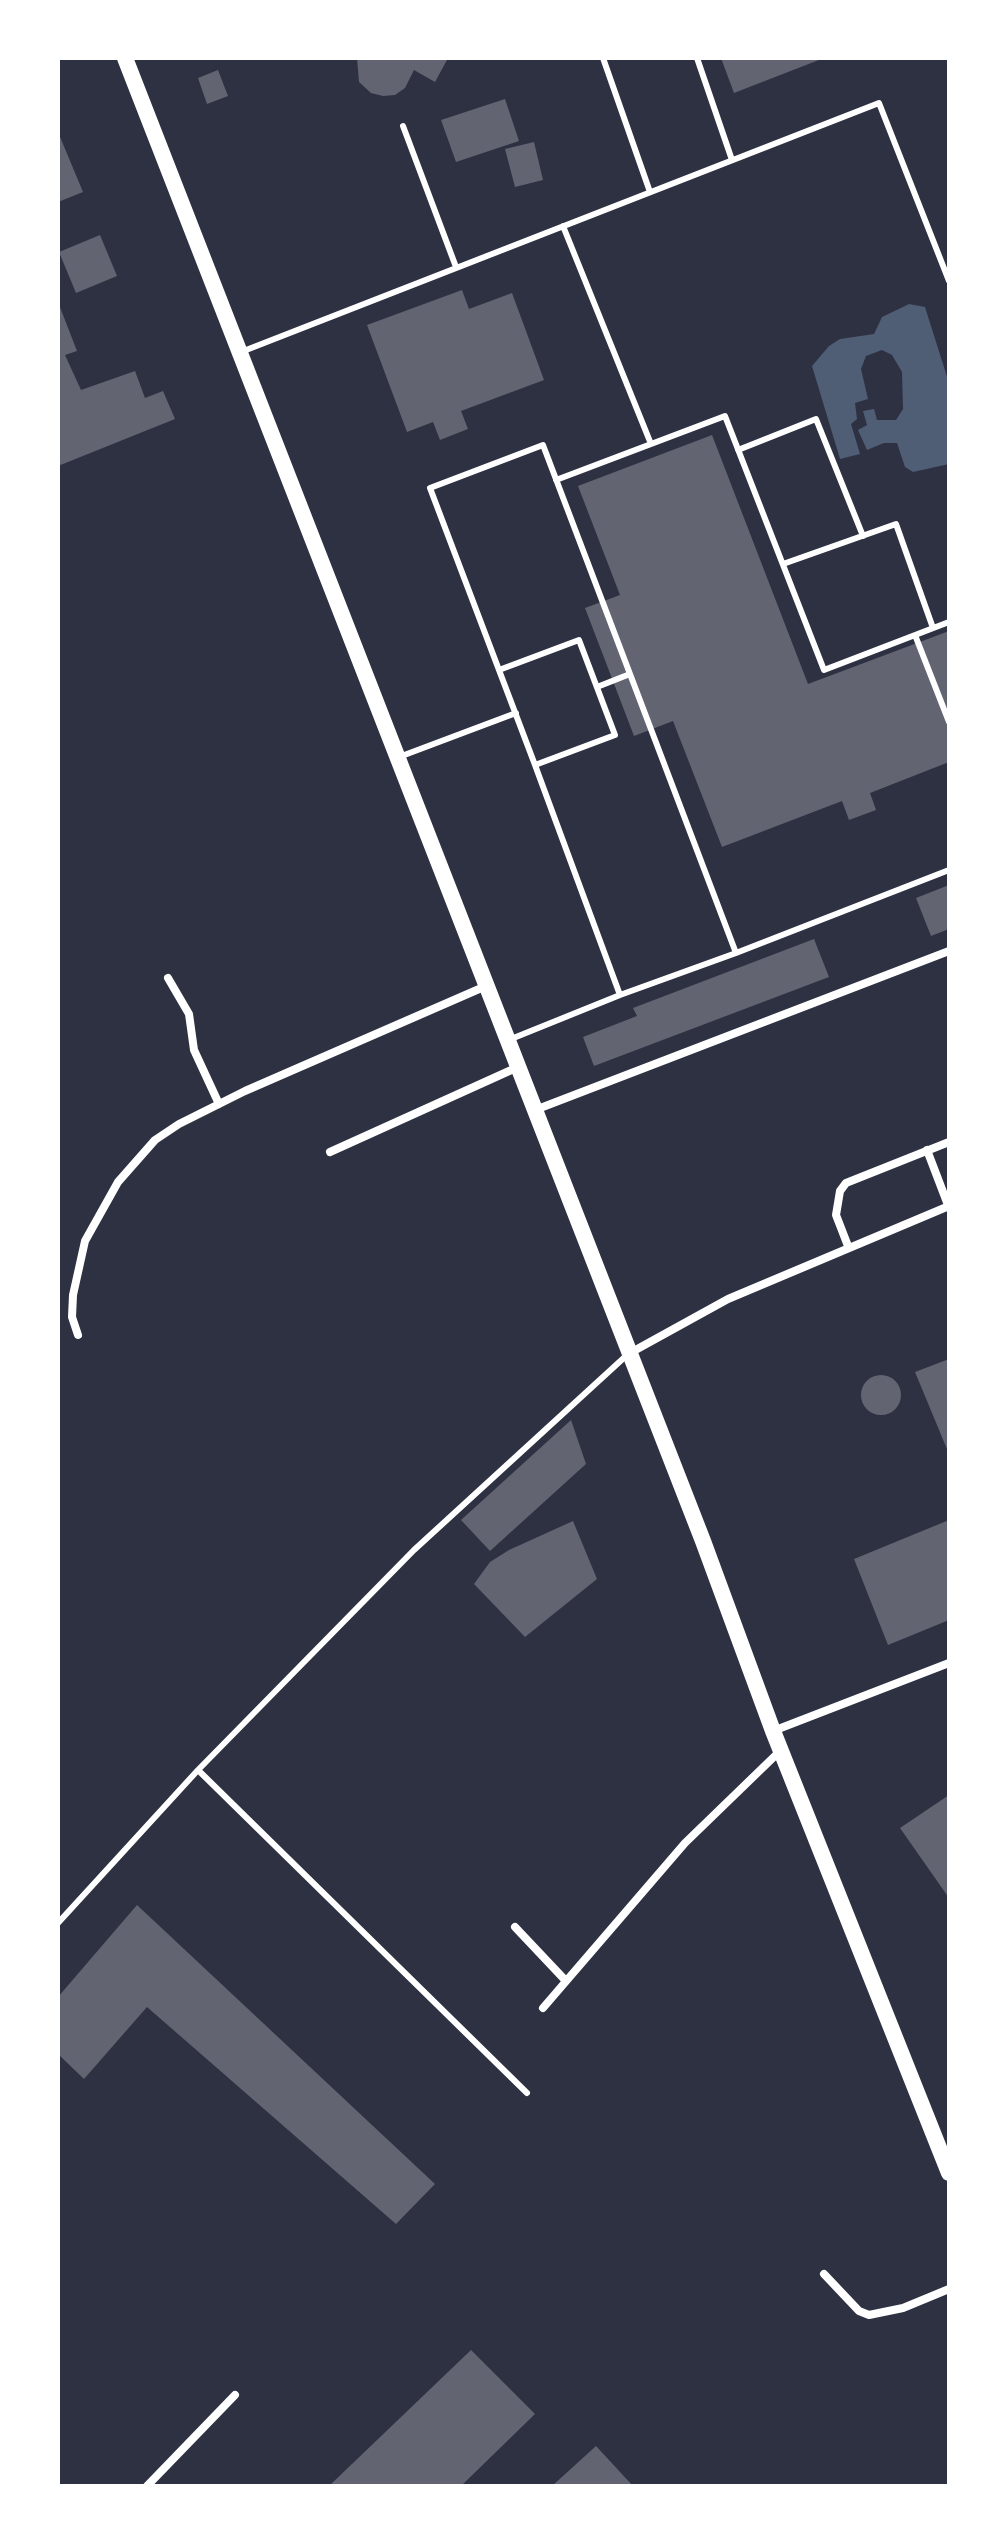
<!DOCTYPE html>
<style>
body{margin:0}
#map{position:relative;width:1007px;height:2544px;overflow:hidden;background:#2d3142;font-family:Lora,serif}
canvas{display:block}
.frame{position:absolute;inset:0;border:60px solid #fff;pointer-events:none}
</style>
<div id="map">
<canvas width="1007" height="2544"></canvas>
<div class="frame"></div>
</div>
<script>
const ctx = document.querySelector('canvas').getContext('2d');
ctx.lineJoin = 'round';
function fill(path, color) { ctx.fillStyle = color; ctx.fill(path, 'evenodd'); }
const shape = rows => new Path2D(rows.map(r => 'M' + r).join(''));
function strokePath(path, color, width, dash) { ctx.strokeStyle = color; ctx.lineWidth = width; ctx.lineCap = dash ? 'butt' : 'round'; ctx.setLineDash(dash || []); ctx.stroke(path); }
fill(shape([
 [909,304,925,307,949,383,949,464,913,472,905,467,897,443,884,443,867,450,858,430,867,425,863,411,874,409,877,420,896,420,903,409,902,372,892,355,882,350,866,356,861,369,868,399,855,403,857,419,851,424,860,454,840,459,812,366,829,346,840,339,874,334,882,317]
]), '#4f5d75');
fill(shape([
 [357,58,448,58,435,82,414,70,405,88,395,95,383,96,371,93,359,82],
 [721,58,824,58,734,93],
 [218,70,228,96,207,104,198,78],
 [505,99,519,141,456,162,441,120],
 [58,132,83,192,58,202],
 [534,142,543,180,515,187,505,149],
 [100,235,117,276,76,293,59,252],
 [462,290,469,309,512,293,544,380,461,411,468,429,440,440,433,422,407,432,367,325],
 [58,302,77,351,65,355,81,390,135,371,145,398,163,391,175,419,58,466],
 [712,435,808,684,949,631,949,762,870,793,876,810,849,820,842,801,722,847,673,721,634,736,585,608,620,595,578,486],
 [949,885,949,929,931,936,916,898],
 [814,939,829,977,594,1066,583,1037,637,1016,633,1008],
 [949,1359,949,1454,915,1372],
 '861 1395a20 20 0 1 1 40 0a20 20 0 1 1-40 0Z',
 [571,1420,586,1464,490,1551,461,1520],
 [949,1520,949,1620,888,1645,854,1559],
 [573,1521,597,1579,525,1637,474,1584,490,1562,509,1550],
 [949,1795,949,1898,900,1828],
 [137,1905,435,2184,396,2224,147,2007,84,2079,58,2054,58,1997],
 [471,2350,535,2414,461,2486,329,2486],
 [596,2446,633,2486,552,2486]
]), '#626471');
strokePath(shape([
 [603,58,650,192],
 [697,58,732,160],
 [403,126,456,267],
 [563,226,651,444],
 [241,352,879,103,949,281],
 [738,450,816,419,863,536],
 [556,480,725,416,824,670,949,622],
 [783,564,896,524,933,628],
 [915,635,949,722],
 [499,670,579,640,615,735,535,765,430,488,543,445,736,953,620,995,535,765],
 [597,687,630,674],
 [399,757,516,713],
 [736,953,949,870],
 [511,1039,620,995],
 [198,1770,527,2093],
 [58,1923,198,1770,414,1550,627,1355]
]), '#fff', 6);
strokePath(shape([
 [168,978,189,1014,194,1050,219,1104],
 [535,1110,949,951],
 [927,1150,948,1205],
 [330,1152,518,1067],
 [848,1246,836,1215,840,1191,846,1183,949,1142],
 [78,1335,72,1317,73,1295,85,1241,118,1182,155,1140,179,1124,245,1091,486,986],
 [630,1353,728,1299,949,1206],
 [773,1731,949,1663],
 [515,1927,566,1981],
 [543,2008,685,1843,780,1751],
 [824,2274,859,2311,869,2315,903,2308,949,2289],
 [147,2486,235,2395]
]), '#fff', 8);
strokePath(shape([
 [125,58,703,1541,773,1731,949,2173]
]), '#fff', 16);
</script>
